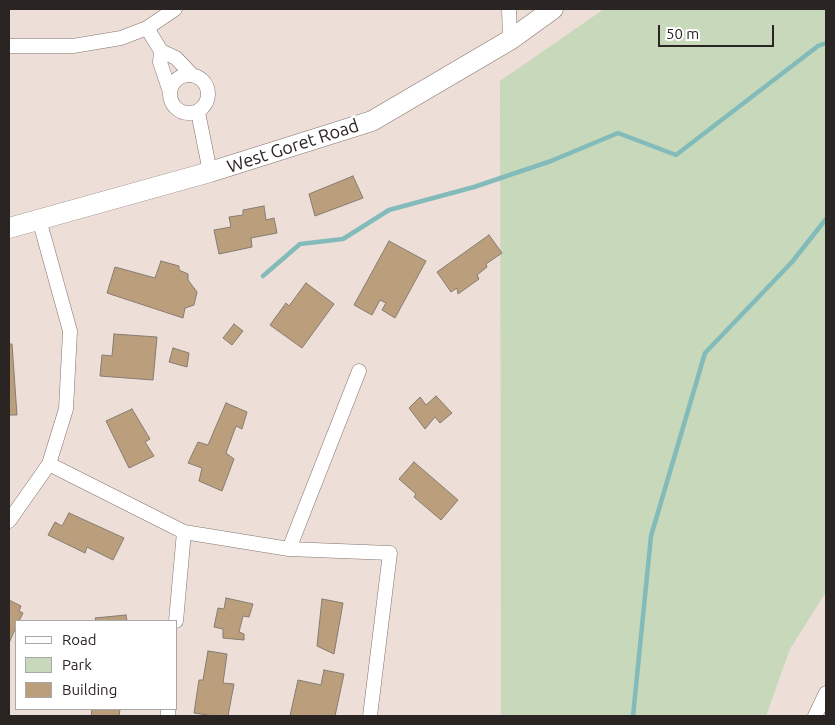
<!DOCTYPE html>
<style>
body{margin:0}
#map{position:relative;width:835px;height:725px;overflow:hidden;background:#edded8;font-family:Ubuntu,sans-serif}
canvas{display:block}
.frame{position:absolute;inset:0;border:10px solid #2a2422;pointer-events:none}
.legend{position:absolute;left:15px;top:620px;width:162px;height:90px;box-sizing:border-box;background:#fff;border:1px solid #aaa7a7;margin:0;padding:6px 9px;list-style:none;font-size:15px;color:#2a2422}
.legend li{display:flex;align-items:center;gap:10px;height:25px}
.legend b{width:25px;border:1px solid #aaa7a7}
.scale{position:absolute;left:658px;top:25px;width:116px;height:22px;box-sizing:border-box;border:2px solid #2a2422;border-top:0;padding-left:6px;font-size:15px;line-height:18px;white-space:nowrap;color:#2a2422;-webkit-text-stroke:4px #fff;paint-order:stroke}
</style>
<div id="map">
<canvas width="835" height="725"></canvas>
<div class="frame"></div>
<ul class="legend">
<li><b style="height:6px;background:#fff"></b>Road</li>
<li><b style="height:14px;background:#c7d9ba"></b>Park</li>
<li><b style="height:14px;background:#bb9f7c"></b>Building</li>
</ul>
<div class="scale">50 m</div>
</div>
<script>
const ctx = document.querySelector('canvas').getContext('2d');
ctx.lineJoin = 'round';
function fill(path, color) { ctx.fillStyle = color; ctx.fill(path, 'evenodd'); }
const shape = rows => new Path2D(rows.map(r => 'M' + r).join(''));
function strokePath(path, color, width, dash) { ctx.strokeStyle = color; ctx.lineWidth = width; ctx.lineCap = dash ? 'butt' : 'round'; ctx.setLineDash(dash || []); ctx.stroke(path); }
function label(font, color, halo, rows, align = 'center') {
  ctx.font = font + ' Ubuntu,sans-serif'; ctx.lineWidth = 5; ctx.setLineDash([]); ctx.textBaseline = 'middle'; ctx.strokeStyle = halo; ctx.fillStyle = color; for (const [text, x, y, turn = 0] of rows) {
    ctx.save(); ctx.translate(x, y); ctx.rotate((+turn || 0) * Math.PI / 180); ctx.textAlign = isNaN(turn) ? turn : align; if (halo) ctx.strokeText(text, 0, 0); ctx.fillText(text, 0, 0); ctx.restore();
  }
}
fill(shape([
 [604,9,826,9,826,592,790,649,766,716,501,716,500,81]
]), '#c7d9ba');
strokePath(shape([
 [263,276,300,244,343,239,389,210,474,187,551,161,618,133,676,155,818,46,826,43],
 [633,716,651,536,705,353,792,262,826,219]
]), '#83bbbb', 4.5);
const building = shape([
 [353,176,363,198,315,216,309,194,353,176],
 [264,206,266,220,274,218,277,233,251,238,252,247,219,254,214,230,231,227,229,217,243,215,243,210,264,206],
 [489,235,502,253,486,264,487,267,477,275,479,279,458,294,457,288,451,292,437,272,489,235],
 [389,241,426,261,395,318,382,310,386,303,380,300,372,315,354,305,389,241],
 [161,261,179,266,179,270,188,274,188,280,197,292,194,305,185,308,183,318,107,293,115,267,155,278,161,261],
 [306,283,334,304,302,348,270,325,286,303,289,306,306,283],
 [234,324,243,331,232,345,223,338,234,324],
 [114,334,157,337,153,380,100,376,102,355,112,356,114,334],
 [9,344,12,344,17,415,9,415,9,344],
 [173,348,189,353,187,367,169,362,173,348],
 [436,396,452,413,440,423,435,417,425,429,409,408,420,397,426,405,436,396],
 [226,403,247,412,242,429,236,426,226,453,234,459,222,491,199,481,202,468,188,463,198,442,208,445,226,403],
 [132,409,150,439,145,442,154,456,129,468,106,421,132,409],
 [414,462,458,500,441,520,414,497,416,494,399,479,414,462],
 [69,513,124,538,113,560,87,547,85,553,48,535,55,522,62,526,69,513],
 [226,598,253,604,249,617,243,616,239,632,244,634,244,640,223,638,223,629,214,627,218,608,224,609,226,598],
 [322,599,343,603,334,654,317,646,322,599],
 [9,600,21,606,19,611,23,613,19,621,16,621,16,627,9,643,9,600],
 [126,615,127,621,96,621,95,618,126,615],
 [208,651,227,654,223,683,234,684,228,716,214,716,194,713,199,680,203,680,208,651],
 [324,670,344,674,335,716,290,716,298,680,321,685,324,670],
 [92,709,120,709,119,716,91,716,92,709]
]);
fill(building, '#bb9f7c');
strokePath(building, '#847c71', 1);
const street = shape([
 [509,9,510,40],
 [147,28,161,51,160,62,170,92],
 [9,46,73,46,121,38,147,28,175,9],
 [161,51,176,58,192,75],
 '170 94a19 19 0 1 1 38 0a19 19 0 1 1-38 0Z',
 [198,112,210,172],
 [49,464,184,532,289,549,390,553,370,716],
 [9,521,49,464,66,409,70,331,39,219],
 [289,549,359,371],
 [176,621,184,532],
 [168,716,168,709],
 [815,716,826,693]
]);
const secondary = shape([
 [9,228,210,172,372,121,510,40,553,9]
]);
strokePath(street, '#82756f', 15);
strokePath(secondary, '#82756f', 21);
strokePath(street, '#fff', 14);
strokePath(secondary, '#fff', 20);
label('18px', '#2a2422', '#fff', [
 ["West Goret Road",293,146,-18]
]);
</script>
